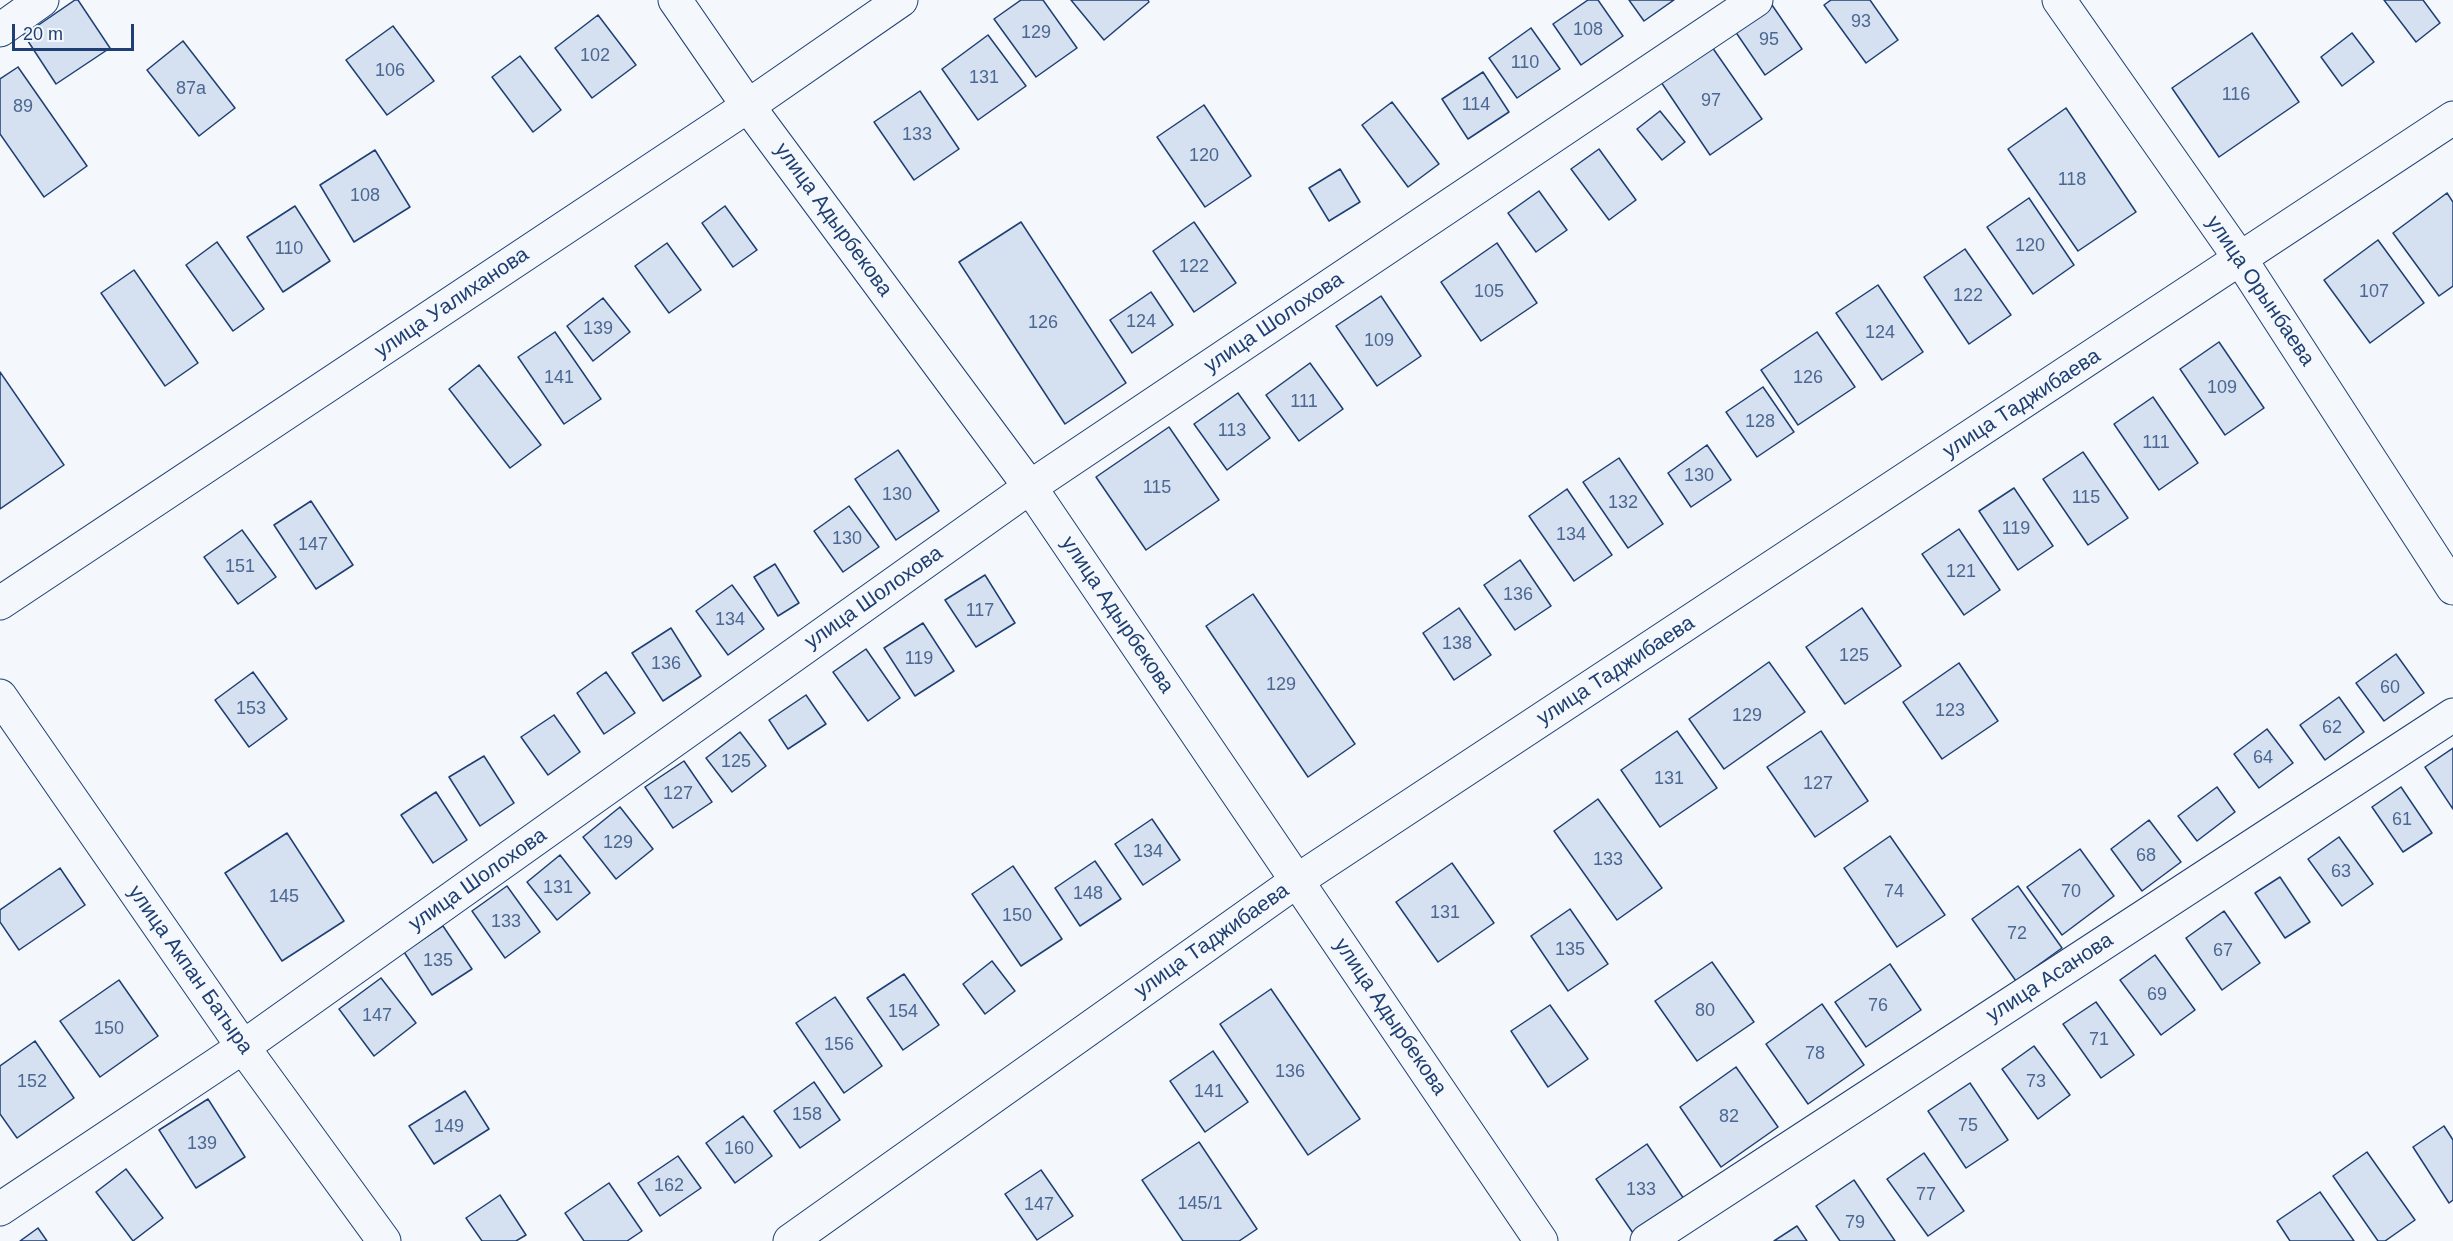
<!DOCTYPE html>
<meta charset="utf-8">
<style>
body{margin:0}
#map{position:relative;width:2453px;height:1241px;overflow:hidden;background:#f4f7fb;font-family:Helvetica,sans-serif}
canvas{display:block}
.scale{position:absolute;left:12px;top:24px;width:122px;height:27px;box-sizing:border-box;border:3px solid #1d3f73;border-top:0;padding-left:8px;font-size:18px;line-height:21px;white-space:nowrap;color:#1d3f73;-webkit-text-stroke:4px #f4f7fb;paint-order:stroke}
</style>
<div id="map">
<canvas width="2453" height="1241"></canvas>
<div class="scale">20 m</div>
</div>
<script>
const ctx = document.querySelector('canvas').getContext('2d');
ctx.lineJoin = 'round';
function fill(path, color) { ctx.fillStyle = color; ctx.fill(path, 'evenodd'); }
const shape = rows => new Path2D(rows.map(r => 'M' + r).join(''));
function strokePath(path, color, width, dash) { ctx.strokeStyle = color; ctx.lineWidth = width; ctx.lineCap = dash ? 'butt' : 'round'; ctx.setLineDash(dash || []); ctx.stroke(path); }
function label(font, color, halo, rows, align = 'center') {
  ctx.font = font + ' Helvetica,sans-serif'; ctx.lineWidth = 4.5; ctx.setLineDash([]); ctx.textBaseline = 'middle'; ctx.strokeStyle = halo; ctx.fillStyle = color; for (const [text, x, y, turn = 0] of rows) {
    ctx.save(); ctx.translate(x, y); ctx.rotate((+turn || 0) * Math.PI / 180); ctx.textAlign = isNaN(turn) ? turn : align; if (halo) ctx.strokeText(text, 0, 0); ctx.fillText(text, 0, 0); ctx.restore();
  }
}
const building = shape([
 [75,0,78,0,110,48,56,84,24,35,75,0],
 [1021,0,1043,0,1077,48,1036,77,994,19,1021,0],
 [1071,0,1148,0,1149,2,1104,40,1071,0],
 [1588,0,1598,0,1623,36,1581,65,1553,24,1588,0],
 [1629,0,1674,0,1644,21,1629,0],
 [1831,0,1870,0,1898,40,1866,63,1824,5,1831,0],
 [2384,0,2423,0,2440,23,2416,42,2384,0],
 [1772,5,1802,49,1765,75,1735,31,1772,5],
 [598,15,636,65,592,98,555,48,598,15],
 [393,26,434,81,387,115,346,60,393,26],
 [1531,28,1560,69,1517,98,1489,58,1531,28],
 [2252,33,2299,102,2219,157,2172,88,2252,33],
 [2352,33,2374,62,2342,86,2321,57,2352,33],
 [988,35,1026,86,978,120,942,69,988,35],
 [183,41,235,108,199,136,147,70,183,41],
 [1712,47,1762,119,1710,155,1661,82,1712,47],
 [520,56,561,110,533,132,492,77,520,56],
 [18,67,87,166,44,197,0,134,0,79,18,67],
 [1483,72,1509,112,1468,139,1442,99,1483,72],
 [920,91,959,149,914,180,874,122,920,91],
 [1392,102,1439,164,1408,187,1362,125,1392,102],
 [1204,105,1251,176,1205,207,1157,137,1204,105],
 [2066,108,2136,212,2078,251,2008,149,2066,108],
 [1660,111,1685,142,1662,160,1637,129,1660,111],
 [1599,149,1636,200,1609,220,1571,169,1599,149],
 [375,150,410,207,354,242,320,185,375,150],
 [1340,169,1360,202,1329,221,1309,188,1340,169],
 [1539,191,1567,230,1536,252,1508,213,1539,191],
 [2447,193,2453,202,2453,286,2439,296,2393,233,2447,193],
 [2029,198,2074,265,2033,294,1987,227,2029,198],
 [295,206,330,261,283,292,247,237,295,206],
 [725,206,757,250,733,267,702,223,725,206],
 [1021,222,1126,383,1065,424,959,262,1021,222],
 [1194,222,1236,283,1194,312,1153,251,1194,222],
 [2378,240,2424,303,2370,343,2324,280,2378,240],
 [217,242,264,309,233,331,186,265,217,242],
 [667,243,701,290,669,313,635,266,667,243],
 [1497,243,1537,303,1481,341,1441,282,1497,243],
 [1965,249,2011,315,1969,344,1924,277,1965,249],
 [134,270,198,363,165,386,101,293,134,270],
 [1878,285,1923,352,1882,380,1836,313,1878,285],
 [1151,292,1173,325,1132,353,1110,320,1151,292],
 [1381,296,1421,356,1377,386,1336,326,1381,296],
 [603,298,630,332,593,361,567,326,603,298],
 [555,332,601,399,564,424,518,357,555,332],
 [1817,332,1855,387,1798,425,1761,370,1817,332],
 [2219,342,2264,408,2225,435,2180,369,2219,342],
 [1310,363,1343,409,1299,441,1266,395,1310,363],
 [479,365,541,445,510,468,449,389,479,365],
 [0,372,64,465,0,509,0,372],
 [1763,387,1794,432,1757,457,1726,412,1763,387],
 [1238,393,1270,438,1227,470,1194,424,1238,393],
 [2153,397,2198,463,2159,490,2114,424,2153,397],
 [1169,427,1219,500,1146,550,1096,477,1169,427],
 [1707,445,1731,480,1691,507,1668,473,1707,445],
 [898,450,939,511,896,540,855,479,898,450],
 [2083,452,2128,518,2088,545,2043,479,2083,452],
 [1619,458,1663,524,1628,548,1583,482,1619,458],
 [2014,488,2053,546,2018,570,1979,511,2014,488],
 [1567,489,1612,555,1574,581,1529,516,1567,489],
 [311,501,353,565,316,589,274,525,311,501],
 [849,506,879,547,843,572,814,531,849,506],
 [1959,529,2000,590,1964,615,1922,554,1959,529],
 [242,530,276,577,238,604,204,557,242,530],
 [1520,560,1551,606,1515,630,1484,585,1520,560],
 [775,564,799,603,778,616,754,577,775,564],
 [985,575,1015,623,976,647,945,600,985,575],
 [732,585,764,629,728,655,696,611,732,585],
 [1253,594,1355,744,1308,777,1206,626,1253,594],
 [1459,608,1491,655,1454,680,1423,633,1459,608],
 [1862,608,1901,666,1845,704,1806,647,1862,608],
 [923,623,954,671,915,696,884,648,923,623],
 [671,628,701,676,663,701,632,653,671,628],
 [866,649,900,698,868,721,833,672,866,649],
 [2396,654,2424,693,2384,721,2356,683,2396,654],
 [1769,662,1805,712,1724,769,1689,719,1769,662],
 [1959,663,1998,721,1942,759,1903,702,1959,663],
 [253,672,287,719,249,747,215,700,253,672],
 [606,672,635,713,604,734,577,693,606,672],
 [806,695,826,724,788,749,769,720,806,695],
 [2339,697,2364,732,2325,760,2300,725,2339,697],
 [554,715,580,752,548,775,521,737,554,715],
 [2267,729,2293,763,2259,788,2234,754,2267,729],
 [1677,731,1717,788,1660,827,1621,770,1677,731],
 [1821,731,1868,801,1815,837,1767,767,1821,731],
 [740,732,766,766,732,792,706,758,740,732],
 [2453,748,2453,809,2425,767,2453,748],
 [484,756,514,803,480,826,449,777,484,756],
 [684,761,712,802,673,828,645,787,684,761],
 [2217,787,2235,812,2197,841,2178,816,2217,787],
 [2401,787,2432,833,2403,852,2372,807,2401,787],
 [436,792,467,840,433,863,401,815,436,792],
 [1598,799,1662,888,1617,920,1554,831,1598,799],
 [620,807,653,849,616,879,583,837,620,807],
 [1152,819,1180,860,1143,885,1115,844,1152,819],
 [2149,820,2181,862,2142,891,2111,849,2149,820],
 [287,833,344,921,282,961,225,873,287,833],
 [1890,836,1945,915,1897,947,1844,868,1890,836],
 [2339,837,2373,884,2342,906,2308,859,2339,837],
 [2080,849,2114,896,2062,935,2027,887,2080,849],
 [560,855,590,893,557,920,527,882,560,855],
 [1095,861,1121,899,1080,926,1055,888,1095,861],
 [1452,863,1494,923,1438,962,1396,902,1452,863],
 [1013,866,1062,939,1021,966,972,894,1013,866],
 [60,868,85,905,19,950,0,922,0,910,60,868],
 [2280,877,2310,922,2285,938,2255,893,2280,877],
 [507,886,540,932,505,958,472,911,507,886],
 [2018,886,2062,948,2016,981,1972,919,2018,886],
 [1570,909,1608,964,1568,991,1531,936,1570,909],
 [2224,911,2260,963,2222,990,2186,938,2224,911],
 [443,926,472,969,432,995,404,952,443,926],
 [2155,955,2195,1010,2161,1035,2120,980,2155,955],
 [992,961,1015,991,985,1014,963,984,992,961],
 [1712,962,1754,1022,1697,1061,1655,1001,1712,962],
 [1890,964,1921,1010,1866,1047,1835,1002,1890,964],
 [904,974,939,1025,903,1050,867,998,904,974],
 [381,978,416,1023,374,1056,339,1009,381,978],
 [119,980,158,1036,100,1077,60,1021,119,980],
 [1271,989,1360,1119,1308,1155,1220,1024,1271,989],
 [835,997,882,1066,844,1093,796,1023,835,997],
 [2096,1002,2134,1055,2101,1078,2063,1024,2096,1002],
 [1822,1004,1864,1065,1808,1104,1766,1044,1822,1004],
 [1550,1005,1588,1059,1548,1087,1511,1031,1550,1005],
 [35,1041,74,1098,17,1138,0,1114,0,1066,35,1041],
 [2034,1046,2070,1095,2038,1119,2002,1069,2034,1046],
 [1213,1051,1248,1102,1205,1132,1170,1081,1213,1051],
 [1736,1067,1778,1127,1721,1167,1680,1107,1736,1067],
 [814,1082,840,1120,800,1148,774,1111,814,1082],
 [1970,1083,2008,1140,1966,1168,1928,1111,1970,1083],
 [465,1091,489,1129,434,1164,409,1126,465,1091],
 [208,1099,245,1157,196,1188,159,1130,208,1099],
 [743,1116,772,1156,735,1183,706,1143,743,1116],
 [2444,1126,2453,1140,2453,1200,2449,1203,2413,1147,2444,1126],
 [1199,1142,1257,1229,1239,1241,1183,1241,1142,1180,1199,1142],
 [1647,1144,1686,1202,1635,1236,1596,1179,1647,1144],
 [2367,1152,2415,1220,2385,1241,2378,1241,2333,1176,2367,1152],
 [1924,1153,1964,1211,1928,1236,1887,1179,1924,1153],
 [678,1156,701,1188,660,1216,638,1183,678,1156],
 [126,1169,163,1218,133,1241,96,1192,126,1169],
 [1041,1170,1073,1216,1037,1240,1005,1194,1041,1170],
 [1854,1180,1895,1241,1840,1241,1816,1206,1854,1180],
 [609,1183,642,1231,627,1241,584,1241,565,1213,609,1183],
 [2320,1192,2354,1241,2290,1241,2277,1221,2320,1192],
 [500,1195,526,1235,516,1241,482,1241,466,1218,500,1195],
 [1797,1226,1807,1241,1774,1241,1797,1226],
 [38,1228,47,1241,20,1241,38,1228]
]);
fill(building, '#d5e0f0');
strokePath(building, '#1d3f73', 1.5);
const minor = shape([
 [2059,0,2241,260,2453,588],
 [0,30,42,0],
 [0,603,748,106,901,0],
 [0,696,243,1047,384,1241],
 [0,1209,243,1047,1030,487,1756,0],
 [790,1241,1298,880,2453,118],
 [1647,1241,2453,715]
]);
const major = shape([
 [675,0,748,106,1030,487,1541,1241]
]);
strokePath(minor, '#1d3f73', 35);
strokePath(major, '#1d3f73', 35);
strokePath(minor, '#f4f7fb', 33);
strokePath(major, '#f4f7fb', 33);
label('18px', '#4b6792', null, [
 ["93",1861,22],
 ["108",1588,30],
 ["129",1036,33],
 ["95",1769,40],
 ["102",595,56],
 ["110",1525,63],
 ["106",390,71],
 ["131",984,78],
 ["87а",191,89],
 ["116",2236,95],
 ["97",1711,101],
 ["114",1476,105],
 ["89",23,107],
 ["133",917,135],
 ["120",1204,156],
 ["118",2072,180],
 ["108",365,196],
 ["120",2030,246],
 ["110",289,249],
 ["122",1194,267],
 ["105",1489,292],
 ["107",2374,292],
 ["122",1968,296],
 ["124",1141,322],
 ["126",1043,323],
 ["139",598,329],
 ["124",1880,333],
 ["109",1379,341],
 ["141",559,378],
 ["126",1808,378],
 ["109",2222,388],
 ["111",1304,402],
 ["128",1760,422],
 ["113",1232,431],
 ["111",2156,443],
 ["130",1699,476],
 ["115",1157,488],
 ["130",897,495],
 ["115",2086,498],
 ["132",1623,503],
 ["119",2016,529],
 ["134",1571,535],
 ["130",847,539],
 ["147",313,545],
 ["151",240,567],
 ["121",1961,572],
 ["136",1518,595],
 ["117",980,611],
 ["134",730,620],
 ["138",1457,644],
 ["125",1854,656],
 ["119",919,659],
 ["136",666,664],
 ["129",1281,685],
 ["60",2390,688],
 ["153",251,709],
 ["123",1950,711],
 ["129",1747,716],
 ["62",2332,728],
 ["64",2263,758],
 ["125",736,762],
 ["131",1669,779],
 ["127",1818,784],
 ["127",678,794],
 ["61",2402,820],
 ["129",618,843],
 ["134",1148,852],
 ["68",2146,856],
 ["133",1608,860],
 ["63",2341,872],
 ["131",558,888],
 ["74",1894,892],
 ["70",2071,892],
 ["148",1088,894],
 ["145",284,897],
 ["131",1445,913],
 ["150",1017,916],
 ["133",506,922],
 ["72",2017,934],
 ["135",1570,950],
 ["67",2223,951],
 ["135",438,961],
 ["69",2157,995],
 ["76",1878,1006],
 ["80",1705,1011],
 ["154",903,1012],
 ["147",377,1016],
 ["150",109,1029],
 ["71",2099,1040],
 ["156",839,1045],
 ["78",1815,1054],
 ["136",1290,1072],
 ["152",32,1082],
 ["73",2036,1082],
 ["141",1209,1092],
 ["158",807,1115],
 ["82",1729,1117],
 ["75",1968,1126],
 ["149",449,1127],
 ["139",202,1144],
 ["160",739,1149],
 ["162",669,1186],
 ["133",1641,1190],
 ["77",1926,1195],
 ["145/1",1200,1204],
 ["147",1039,1205],
 ["79",1855,1223]
]);
label('21px', '#1d3f73', '#f4f7fb', [
 ["улица Адырбекова",833,220,54],
 ["улица Орынбаева",2260,291,56],
 ["улица Уалиханова",452,303,-34],
 ["улица Шолохова",1274,323,-34],
 ["улица Таджибаева",2022,404,-33],
 ["улица Шолохова",874,598,-35],
 ["улица Адырбекова",1117,615,56],
 ["улица Таджибаева",1616,671,-33],
 ["улица Шолохова",478,880,-35],
 ["улица Таджибаева",1212,941,-35],
 ["улица Акпан Батыра",190,970,55],
 ["улица Асанова",2050,978,-33],
 ["улица Адырбекова",1390,1017,56]
]);
</script>
